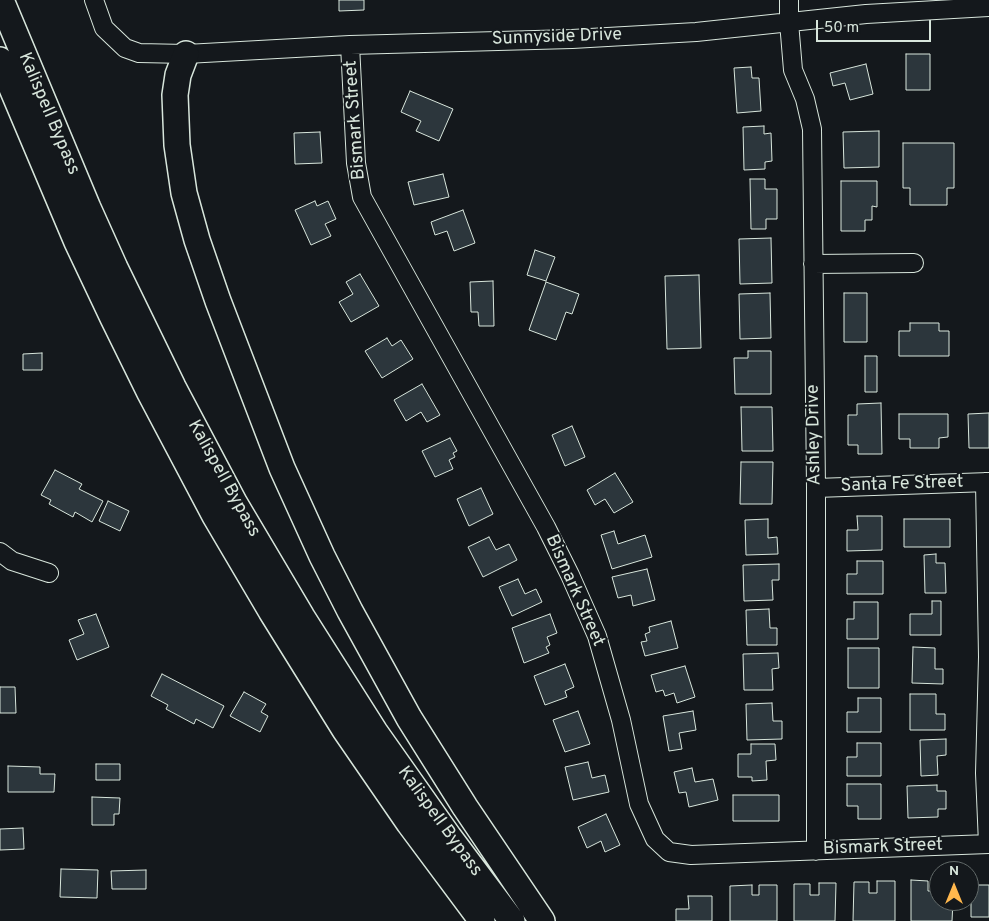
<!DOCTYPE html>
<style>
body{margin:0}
#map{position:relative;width:989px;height:921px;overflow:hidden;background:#14181c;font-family:Overpass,sans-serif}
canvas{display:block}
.north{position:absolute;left:929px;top:861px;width:50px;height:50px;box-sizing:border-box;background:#14181c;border:1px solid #626a69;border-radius:50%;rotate:0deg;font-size:14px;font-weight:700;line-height:20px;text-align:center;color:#d8e6dc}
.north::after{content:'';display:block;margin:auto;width:18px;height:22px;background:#ffb74d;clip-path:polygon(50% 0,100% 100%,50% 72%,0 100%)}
.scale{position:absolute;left:816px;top:20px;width:115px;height:22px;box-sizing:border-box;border:2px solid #d8e6dc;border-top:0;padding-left:6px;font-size:15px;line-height:18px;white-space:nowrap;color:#d8e6dc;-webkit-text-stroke:4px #14181c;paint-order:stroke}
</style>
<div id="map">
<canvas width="989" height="921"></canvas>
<div class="north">N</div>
<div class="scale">50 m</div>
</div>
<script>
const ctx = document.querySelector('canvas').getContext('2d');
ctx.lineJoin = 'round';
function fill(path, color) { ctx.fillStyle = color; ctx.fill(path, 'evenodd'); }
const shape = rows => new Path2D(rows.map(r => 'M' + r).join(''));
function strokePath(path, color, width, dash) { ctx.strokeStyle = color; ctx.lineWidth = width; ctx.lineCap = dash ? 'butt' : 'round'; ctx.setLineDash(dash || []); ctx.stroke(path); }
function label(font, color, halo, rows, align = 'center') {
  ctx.font = font + ' Overpass,sans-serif'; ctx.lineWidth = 4; ctx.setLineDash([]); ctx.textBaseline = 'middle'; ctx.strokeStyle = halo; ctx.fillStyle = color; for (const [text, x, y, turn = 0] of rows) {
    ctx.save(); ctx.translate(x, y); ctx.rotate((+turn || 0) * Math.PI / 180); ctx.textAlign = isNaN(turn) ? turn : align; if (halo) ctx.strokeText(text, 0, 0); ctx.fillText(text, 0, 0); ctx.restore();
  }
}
const building = shape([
 [339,0,364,0,364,10,339,11,339,0],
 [906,54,930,54,930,90,906,90,906,54],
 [866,64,873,94,850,100,845,83,833,86,830,73,866,64],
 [751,67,752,78,759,78,761,111,737,113,734,68,751,67],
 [410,91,453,109,439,141,416,131,421,121,401,112,410,91],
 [764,126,764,134,771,133,772,161,765,162,765,169,744,170,743,127,764,126],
 [879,131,879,167,844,168,843,132,879,131],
 [320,132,322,163,295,164,294,133,320,132],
 [903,143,954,143,954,188,947,188,947,205,910,205,910,188,903,188,903,143],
 [443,174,449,197,414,205,408,182,443,174],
 [750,179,765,179,765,189,777,189,777,219,766,219,766,229,751,229,750,179],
 [841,181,877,181,877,207,872,206,872,220,865,220,865,231,841,231,841,181],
 [315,201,317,206,328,201,336,219,325,224,331,236,311,245,295,210,315,201],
 [463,210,475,243,454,251,447,231,435,235,431,222,463,210],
 [771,238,772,283,740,284,739,239,771,238],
 [535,250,555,257,546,281,527,275,535,250],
 [360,274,379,306,351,322,339,302,353,294,346,282,360,274],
 [699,275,701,348,667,349,665,276,699,275],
 [493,281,494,326,479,326,478,312,471,312,470,282,493,281],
 [546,282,579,294,572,314,566,312,556,340,529,330,546,282],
 [770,293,771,338,740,339,739,294,770,293],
 [844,293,867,293,867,342,844,342,844,293],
 [910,323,939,323,939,331,949,331,949,356,899,356,899,331,910,331,910,323],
 [387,338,392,346,401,340,413,359,382,378,365,351,387,338],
 [748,351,771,351,771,394,735,394,734,358,748,358,748,351],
 [42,353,42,370,23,370,23,354,42,353],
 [865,356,877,356,877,392,865,392,865,356],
 [422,384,440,415,427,422,421,412,406,421,394,400,422,384],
 [881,403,882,454,858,454,858,445,848,445,848,415,857,415,857,404,881,403],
 [741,407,772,407,773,451,742,451,741,407],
 [989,413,989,448,969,448,968,414,989,413],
 [899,414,948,414,948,437,939,438,939,448,910,448,910,439,899,439,899,414],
 [572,426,585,457,565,466,552,435,572,426],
 [450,438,457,451,453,453,455,457,449,460,453,469,435,477,422,451,450,438],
 [741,462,773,462,772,504,740,504,741,462],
 [55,470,82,484,79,489,103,501,92,522,75,512,73,517,49,504,51,500,41,495,55,470],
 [615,473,633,502,614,513,605,499,595,505,587,490,615,473],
 [481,488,493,514,469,526,457,499,481,488],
 [108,501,129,511,120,531,99,521,108,501],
 [857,516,882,516,882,550,847,551,847,530,858,530,857,516],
 [768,519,768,538,777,537,778,554,746,555,745,520,768,519],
 [904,519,950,519,950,547,904,547,904,519],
 [614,531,618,544,645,535,652,557,612,569,601,535,614,531],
 [489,537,496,550,509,544,517,560,483,577,468,547,489,537],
 [936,554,936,563,945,563,946,593,925,593,924,555,936,554],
 [857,561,883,561,883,594,847,594,847,574,857,574,857,561],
 [779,564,779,580,772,580,773,600,744,601,743,565,779,564],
 [647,569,655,600,633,606,631,595,618,598,612,577,647,569],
 [518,579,525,594,536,589,542,602,512,616,499,587,518,579],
 [932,601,941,601,941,635,910,635,910,614,932,614,932,601],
 [854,602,878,602,878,639,847,639,847,619,854,619,854,602],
 [769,609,770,628,777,628,777,645,747,645,746,610,769,609],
 [96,614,109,647,77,660,69,640,84,634,78,620,96,614],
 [550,614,557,633,547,637,550,645,546,647,549,653,524,663,512,628,550,614],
 [671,621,678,648,645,656,641,642,647,641,645,634,650,632,649,627,671,621],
 [913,647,935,648,935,669,943,669,943,684,912,683,913,647],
 [848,648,879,648,879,688,848,688,848,648],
 [778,653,779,668,772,669,773,690,744,690,743,654,778,653],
 [565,664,574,687,565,691,567,697,545,705,534,676,565,664],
 [685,666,695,697,677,703,674,693,665,696,663,690,656,692,651,675,685,666],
 [162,674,224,706,213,728,196,719,194,724,166,709,168,705,151,696,162,674],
 [0,687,15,687,16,713,0,713,0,687],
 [244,692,266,704,261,712,268,716,260,732,230,716,244,692],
 [910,694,936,694,936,714,945,714,945,730,910,730,910,694],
 [858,698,881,698,881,732,847,732,847,712,858,712,858,698],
 [772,703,773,721,782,721,782,739,747,740,746,704,772,703],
 [578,711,590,744,565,752,553,720,578,711],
 [693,711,696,730,679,733,682,749,669,751,663,716,693,711],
 [946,739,946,755,937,756,938,775,921,776,920,740,946,739],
 [857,743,881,743,881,776,847,776,847,757,857,757,857,743],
 [751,744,775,744,776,760,766,761,767,780,752,781,752,777,738,777,738,754,751,754,751,744],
 [588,762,592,778,605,775,609,792,573,800,565,767,588,762],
 [96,764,120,764,120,780,96,780,96,764],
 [8,766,40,767,40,774,55,774,54,792,8,792,8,766],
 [692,768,695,782,713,779,718,800,689,807,686,792,679,793,674,772,692,768],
 [847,784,881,784,881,819,858,819,858,806,847,806,847,784],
 [937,785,937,791,946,791,946,809,938,809,938,817,908,818,907,786,937,785],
 [733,795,779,795,779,821,733,821,733,795],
 [92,797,120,798,119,814,114,814,114,825,92,825,92,797],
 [606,814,620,845,605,852,601,841,587,848,578,827,606,814],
 [23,828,24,849,0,850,0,829,23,828],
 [61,869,98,870,97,898,60,897,61,869],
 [146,870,146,889,112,889,111,871,146,870],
 [911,880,928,881,928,891,936,891,936,880,939,880,939,901,953,901,952,921,911,921,911,880],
 [877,881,895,881,895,921,853,921,854,882,869,882,869,893,877,893,877,881],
 [819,883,836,883,835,921,794,921,794,884,810,884,810,895,819,895,819,883],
 [752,885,752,895,759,895,759,885,777,885,777,921,730,921,730,886,752,885],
 [971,885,989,885,989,917,971,917,971,885],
 [688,896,712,896,712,921,676,921,676,909,689,909,688,896]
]);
fill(building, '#2c363c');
strokePath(building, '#d8e6dc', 1);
const minor = shape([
 [94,0,104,28,125,48,139,53,186,54,350,45,572,39,696,32,866,14,989,7],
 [789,0,789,22,793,70,805,99,812,129,816,488,816,851],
 [350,45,356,163,362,197,546,527,570,575,597,636,621,720,639,804,655,839,669,852,691,855,989,844],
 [813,264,914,263],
 [985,482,988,657,985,773,988,844],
 [816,488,989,482],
 [0,552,12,561,49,573]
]);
const highway = shape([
 [1,0,88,208,115,268,173,387,235,504,302,617,375,732,449,837,512,921],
 [186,54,178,75,175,95,177,145,184,193,197,240,218,301,282,468,322,556,350,611,409,718,465,807,542,921],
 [0,60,77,242,113,318,150,393,215,516,271,611,345,730,409,823,482,921]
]);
strokePath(minor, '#d8e6dc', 20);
strokePath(highway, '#d8e6dc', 28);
strokePath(minor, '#14181c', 18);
strokePath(highway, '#14181c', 25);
label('18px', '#d8e6dc', '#14181c', [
 ["Sunnyside Drive",557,38,-2],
 ["Kalispell Bypass",48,114,67],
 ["Bismark Street",356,120,-94],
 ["Ashley Drive",815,435,-91],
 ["Kalispell Bypass",223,479,61],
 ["Santa Fe Street",902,485,-2],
 ["Bismark Street",574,591,66],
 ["Kalispell Bypass",439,822,54],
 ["Bismark Street",883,848,-2]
]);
</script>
